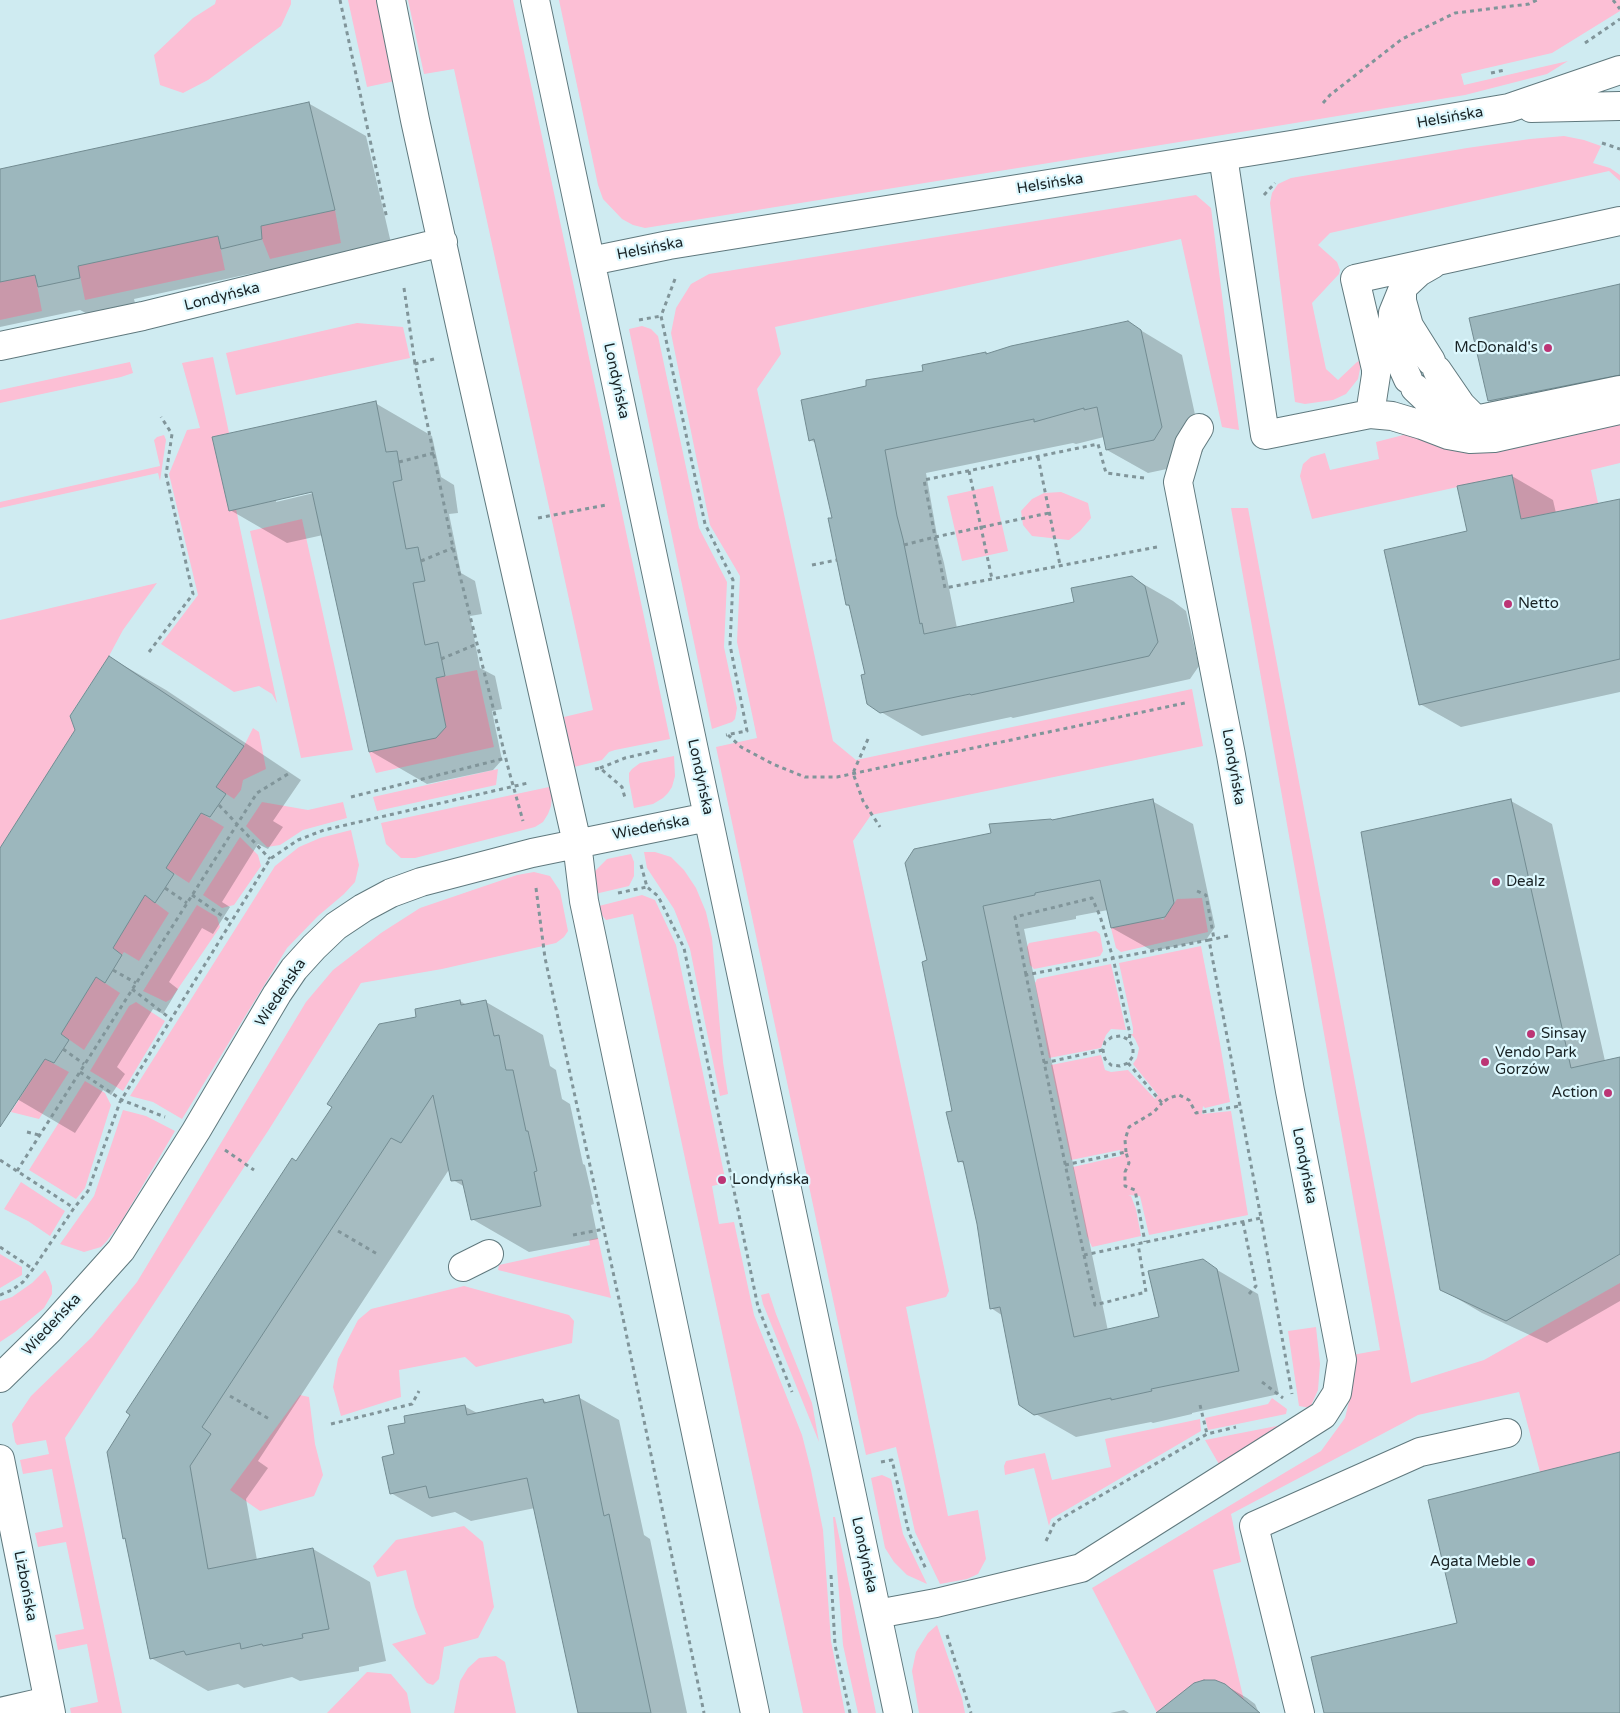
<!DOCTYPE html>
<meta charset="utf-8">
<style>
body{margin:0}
canvas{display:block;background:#cfebf1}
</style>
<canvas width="1620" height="1713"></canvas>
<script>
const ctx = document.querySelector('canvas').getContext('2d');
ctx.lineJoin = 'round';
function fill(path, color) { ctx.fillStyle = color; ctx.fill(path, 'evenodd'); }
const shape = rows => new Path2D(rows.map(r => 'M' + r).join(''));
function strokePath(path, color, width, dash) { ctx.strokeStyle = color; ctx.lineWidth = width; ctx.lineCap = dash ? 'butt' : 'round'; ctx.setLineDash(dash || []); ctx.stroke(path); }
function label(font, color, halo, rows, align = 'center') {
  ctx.font = font + ' "Varela Round",sans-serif'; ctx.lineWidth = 4.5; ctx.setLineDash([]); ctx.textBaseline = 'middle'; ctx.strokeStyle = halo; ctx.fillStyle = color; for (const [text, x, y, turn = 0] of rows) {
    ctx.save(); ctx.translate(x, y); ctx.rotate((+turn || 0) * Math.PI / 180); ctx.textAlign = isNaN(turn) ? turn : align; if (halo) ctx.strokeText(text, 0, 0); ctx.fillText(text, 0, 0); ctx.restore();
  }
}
fill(shape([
 [216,0,291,0,291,4,281,26,208,80,183,93,160,85,154,55,193,18,215,4],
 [348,0,378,0,395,81,367,87],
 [408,0,513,0,670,739,615,750,609,752,602,760,574,767,564,717,593,710,454,69,424,74],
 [559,0,1620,0,1620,11,1552,53,1461,74,1464,85,1568,61,1547,74,1465,95,1198,139,645,228,633,225,622,219,603,199,598,185],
 [1564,136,1584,140,1601,146,1593,163,1610,168,1620,175,1620,181,1609,171,1330,233,1318,245,1337,262,1340,270,1339,274,1312,303,1326,369,1338,380,1357,362,1359,361,1361,364,1358,379,1346,394,1333,400,1305,404,1295,402,1270,203,1272,193,1278,184,1291,178,1467,148,1530,139],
 [1196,195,1211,208,1239,430,1222,427,1181,239,775,327,781,354,757,389,833,741,856,760,1192,689,1203,746,871,815,853,841,949,1291,946,1297,906,1307,948,1516,978,1510,986,1559,978,1574,967,1579,940,1584,915,1532,896,1447,866,1455,716,747,757,738,737,642,740,576,710,525,671,333,676,308,691,284,709,274],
 [335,210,341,243,270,259,262,239,261,226],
 [218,236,225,270,85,300,78,266],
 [35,275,42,311,0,320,0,282],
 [357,323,403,327,410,358,236,395,226,353],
 [642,326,651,329,658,336,699,528,727,582,724,647,737,708,735,719,732,722,712,729,629,329],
 [213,357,229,433,213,437,229,511,236,509,277,703,272,694,259,686,234,692,161,644,198,595,169,474,187,430,200,428,182,363],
 [130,362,133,373,121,377,0,403,0,390],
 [1620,422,1620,463,1591,470,1598,503,1521,519,1512,475,1312,519,1300,476,1303,464,1311,457,1325,453,1330,470,1379,459,1376,442,1415,432,1450,450,1481,452],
 [164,435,166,440,160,481,158,473,0,508,0,502,160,466,154,440,157,437],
 [993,486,1008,551,962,561,947,496],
 [1061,492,1088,503,1091,518,1080,531,1069,540,1032,536,1023,525,1021,511,1032,499,1044,493],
 [1231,508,1248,508,1411,1383,1484,1360,1620,1283,1620,1452,1540,1472,1519,1392,1418,1415,1231,1514,1241,1562,1213,1570,1247,1713,1157,1713,1092,1588,1321,1451,1345,1418,1353,1385,1352,1355,1380,1350],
 [302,519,353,750,301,758,250,531],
 [157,583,123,630,109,656,70,715,75,730,0,848,0,620],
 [477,670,494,747,376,773,369,752,436,737,436,678],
 [253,728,259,732,266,769,243,780,241,790,234,799,216,787,244,746],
 [674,756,675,776,672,787,668,793,663,798,653,804,634,808,629,781,629,773,632,769,640,763],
 [498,769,496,785,377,811,373,797],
 [549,787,552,796,551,806,548,814,543,822,535,827,415,858,401,858,386,844,381,823],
 [262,802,308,810,343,802,347,818,303,830,280,845,267,847,246,826],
 [201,813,224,827,189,883,166,868],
 [351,830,359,865,355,882,344,894,318,916,287,948,182,1119,153,1102,130,1096,275,866,299,847,320,838],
 [240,837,258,855,261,866,234,905,222,908,203,895],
 [644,852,655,852,671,857,684,870,696,888,706,912,712,938,723,1062,728,1094,720,1096,690,949,674,909,647,868],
 [631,854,634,862,634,876,629,886,595,894,593,885,595,871,607,859],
 [534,872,550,876,560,891,568,931,564,937,556,943,543,946,442,969,361,983,268,1131,65,1438,122,1713,71,1713,70,1708,98,1702,87,1644,58,1650,55,1635,84,1629,66,1542,38,1547,35,1533,63,1527,52,1469,23,1474,20,1460,49,1454,46,1440,17,1445,15,1442,12,1424,31,1396,92,1337,137,1282,306,1002,333,970,381,933,420,908,517,875],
 [145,895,169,913,139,961,124,952,122,955,113,948],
 [642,895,655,900,676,945,726,1183,712,1186,719,1224,734,1222,754,1315,802,1435,811,1470,823,1530,831,1641,845,1713,803,1713,633,914,606,920,599,912,599,906],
 [1202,898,1208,932,1121,952,1116,948,1111,928,1159,918,1163,920,1177,899],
 [197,905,217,917,220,927,171,999,166,1002,143,991],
 [1096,931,1100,934,1103,951,1100,956,1034,969,1030,965,1027,947,1029,943],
 [1201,946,1219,1038,1230,1102,1205,1108,1203,1106,1202,1114,1231,1111,1248,1215,1149,1235,1140,1196,1128,1195,1131,1196,1136,1209,1141,1236,1092,1247,1087,1236,1073,1167,1121,1156,1120,1150,1071,1160,1051,1065,1101,1055,1105,1070,1111,1072,1128,1070,1155,1099,1158,1095,1133,1064,1137,1058,1139,1048,1135,1039,1131,1034,1133,1034,1133,1028,1119,963],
 [1111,964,1126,1030,1111,1029,1106,1035,1101,1048,1049,1058,1035,983,1037,979],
 [96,977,120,993,84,1050,61,1034],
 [136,1002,165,1021,123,1091,90,1071,129,1006],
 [45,1059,69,1072,39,1119,11,1112],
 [85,1081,105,1093,111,1105,85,1188,76,1199,29,1170],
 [123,1110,146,1116,175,1131,121,1222,106,1242,101,1247,84,1252,60,1244,94,1196],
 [21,1182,65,1211,50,1236,28,1221,4,1209],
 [598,1238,611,1298,498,1270,499,1265,590,1245,589,1240],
 [0,1254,22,1267,22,1275,0,1288],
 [45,1270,49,1277,52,1286,52,1294,44,1308,15,1332,0,1342,0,1301,12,1297,32,1283],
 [464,1286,569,1315,574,1321,572,1343,476,1367,465,1357,399,1370,401,1397,341,1416,333,1387,338,1359,358,1320,371,1309],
 [769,1293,776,1314,812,1403,819,1442,763,1304,761,1295],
 [1316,1327,1320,1364,1318,1390,1310,1408,1299,1406,1288,1331],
 [300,1395,309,1397,315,1444,323,1475,314,1496,260,1511,230,1490],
 [1272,1398,1287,1409,1286,1414,1208,1430,1205,1418,1268,1404],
 [1200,1419,1201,1431,1051,1519,1049,1526,1034,1468,1005,1475,1004,1466,1006,1461,1045,1453,1052,1480,1111,1467,1105,1439],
 [1297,1422,1220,1466,1205,1440],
 [882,1475,891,1479,903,1534,927,1584,907,1575,894,1562,885,1548,871,1478],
 [833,1517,835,1517,876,1713,858,1713,843,1645],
 [464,1526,483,1542,494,1607,478,1638,444,1647,439,1679,433,1685,427,1683,392,1644,426,1634,415,1607,406,1570,377,1577,373,1566,396,1540],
 [937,1625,962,1698,965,1713,919,1713,912,1671,916,1652,928,1633],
 [496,1656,505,1662,516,1713,454,1713,460,1681,468,1668,479,1658],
 [367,1672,391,1674,407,1693,411,1713,327,1713]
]), '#fcbfd5');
fill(shape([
 [308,103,366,136,391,243,318,258,319,272,280,281,263,271,134,299,137,311,97,319,80,310,0,327,0,170],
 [1620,286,1620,398,1521,419,1489,401],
 [1127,322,1182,355,1203,451,1195,463,1148,473,1107,450,1104,437,1076,444,1073,443,926,473,938,541,944,563,957,628,1076,603,1131,577,1173,601,1186,611,1199,666,1190,679,1013,718,1011,717,922,736,881,712,851,607,847,605,833,518,816,443,810,440,868,387,924,372,986,353,988,355],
 [375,403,432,436,441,477,454,485,458,513,449,514,461,573,475,581,482,614,470,616,480,668,495,676,502,709,492,711,502,760,493,770,427,784,370,751,323,535,287,543,230,510],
 [318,490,318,492,276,502,276,499],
 [1512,476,1553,500,1556,513,1620,500,1620,692,1461,727,1420,704,1468,532],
 [109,657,166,690,301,780,273,821,283,827,268,849,258,844,222,902,230,907,213,934,202,928,169,982,178,989,163,1014,153,1009,117,1067,125,1074,111,1095,103,1090,75,1133,0,1089,0,850,76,730],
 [1152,801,1193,824,1215,927,1206,940,1153,951,1112,928,1108,910,1076,916,1076,919,1024,929,1108,1331,1160,1318,1202,1261,1258,1294,1279,1394,1192,1413,1192,1414,1153,1423,1151,1422,1076,1437,1034,1413,1003,1316,991,1308,978,1223,965,1164,959,1161,954,1112,928,961,1051,820],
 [1511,801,1552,824,1605,1061,1620,1058,1620,1301,1547,1343,1482,1313,1441,1289],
 [460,1001,467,1005,486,1002,543,1035,550,1066,556,1070,562,1099,570,1104,583,1164,585,1165,594,1204,591,1205,598,1239,529,1252,472,1219,465,1187,453,1180,450,1168,258,1461,268,1468,246,1499,257,1560,313,1549,370,1582,386,1661,359,1667,359,1671,300,1681,292,1677,244,1688,238,1684,208,1691,151,1658,127,1540,124,1538,297,1162,417,1018],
 [578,1397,619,1420,644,1535,650,1539,687,1713,579,1713,535,1508,471,1521,455,1512,432,1517,391,1493,396,1455,407,1424,464,1406,479,1414,543,1400,548,1403],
 [1225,1685,1247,1698,1255,1704,1259,1713,1178,1713],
 [1124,1710,1129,1713,1110,1713]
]), '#0003');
const building = shape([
 [309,102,335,210,261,226,262,239,221,249,218,236,78,266,80,278,38,287,35,275,0,282,0,169,309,102],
 [1620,284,1620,375,1488,401,1469,318,1620,284],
 [1128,321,1141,330,1162,427,1154,440,1106,450,1097,407,1084,410,1084,408,1034,422,1034,419,885,450,897,516,903,539,920,624,922,623,924,634,1074,602,1071,588,1132,576,1145,586,1158,642,1149,656,971,695,970,694,880,713,867,704,861,675,865,674,849,605,846,605,828,518,832,518,814,439,809,441,801,400,866,386,866,380,923,371,922,365,986,352,986,354,1011,346,1128,321],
 [376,401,386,452,397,451,402,480,393,482,406,549,418,547,425,581,413,583,425,645,438,642,445,676,436,678,446,727,436,738,369,752,312,492,229,511,212,437,376,401],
 [1512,475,1521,519,1620,499,1620,659,1419,705,1384,550,1467,531,1457,486,1512,475],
 [109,656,244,746,216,787,226,794,210,817,201,813,166,868,174,874,165,888,155,903,145,895,113,948,122,955,105,983,96,977,61,1034,69,1040,54,1063,45,1059,0,1127,0,848,75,730,70,716,109,656],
 [1153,799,1174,903,1165,917,1111,928,1100,880,1035,893,1035,895,983,906,1074,1337,1159,1317,1148,1271,1203,1259,1217,1269,1239,1371,1151,1389,1152,1391,1111,1400,1111,1398,1034,1415,1019,1405,1000,1307,990,1309,977,1224,963,1161,958,1162,946,1112,952,1111,922,962,927,960,905,863,914,849,991,833,989,824,1051,819,1052,820,1153,799],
 [1511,799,1571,1068,1620,1057,1620,1254,1506,1321,1440,1290,1361,832,1511,799],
 [460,1000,461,1005,486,1000,494,1036,499,1035,506,1070,513,1070,526,1131,528,1131,537,1171,534,1172,541,1206,471,1220,462,1180,451,1181,433,1095,401,1143,391,1138,202,1427,211,1434,190,1466,208,1569,313,1548,329,1629,302,1634,303,1638,263,1646,262,1644,241,1649,240,1643,186,1655,184,1651,150,1659,125,1538,123,1539,107,1452,130,1415,126,1412,292,1158,296,1161,332,1107,327,1104,379,1024,416,1017,415,1009,460,1000],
 [579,1395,604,1516,609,1514,651,1713,578,1713,527,1478,429,1498,426,1486,390,1494,382,1457,394,1454,388,1426,405,1423,404,1416,465,1405,467,1415,543,1399,544,1403,579,1395],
 [1620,1452,1620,1713,1324,1713,1311,1657,1457,1623,1428,1500,1620,1452],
 [1204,1680,1215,1680,1225,1684,1260,1713,1156,1713,1194,1683,1204,1680]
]);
fill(building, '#9cb7bd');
strokePath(building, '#738c92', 1);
const minor = shape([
 [391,0,415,120,466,352,577,843,584,901,755,1713],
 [535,0,898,1713],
 [1531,108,1620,106],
 [1223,156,1265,435,1370,414,1392,416,1422,425,1448,435,1470,439,1494,438,1620,410],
 [591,261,669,245,1291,145,1509,108,1620,70],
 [1402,294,1402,301,1409,326,1431,361],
 [0,346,143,316,443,242],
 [1437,370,1461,405,1472,416,1480,419],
 [1408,379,1399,359,1392,332,1393,313,1404,286,1419,272,1433,264],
 [1415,388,1433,405,1447,413,1461,418,1480,419,1620,390],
 [1370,414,1376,375,1376,369,1355,279,1620,221],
 [463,1267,489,1254],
 [0,1378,50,1329,121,1250,196,1131,277,994,294,969,314,947,336,926,363,908,391,893,421,882,532,853,708,817],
 [0,1459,51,1713],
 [877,1614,936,1603,1081,1568,1323,1415,1337,1393,1342,1360,1290,1091,1231,755,1178,482,1189,444,1199,428],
 [0,1712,48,1701],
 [1300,1713,1254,1526,1420,1452,1507,1433]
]);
strokePath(minor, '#60797e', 30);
strokePath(shape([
 [340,0,387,219],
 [1613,0,1620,9],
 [1585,43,1620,19],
 [1491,73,1505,70],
 [1323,103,1330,95,1402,39,1455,13,1529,4,1537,0],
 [1602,143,1620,149],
 [1264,195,1275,183],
 [675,279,661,316,705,524,733,580,730,645,747,731,726,735],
 [404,288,415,364],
 [639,320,661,316],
 [434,359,415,364,453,548,509,771,523,821],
 [1038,457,1060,565],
 [399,462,434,453],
 [969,471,992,579],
 [1144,478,1106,473,1098,444,924,480,945,588,1157,547],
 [538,518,606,505],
 [904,545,935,537,1049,513],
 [421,561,453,548],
 [812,565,837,560],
 [149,652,193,594,166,475,172,434,161,417],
 [441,659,477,644],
 [728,735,741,747,773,764,805,777,837,777,1185,703],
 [868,739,853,773,863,801,880,827],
 [600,768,625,758,659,750],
 [595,769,600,768,622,787,625,798],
 [351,797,506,758],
 [219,805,270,859],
 [641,865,647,887,658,896,684,948,758,1307,792,1392],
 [165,888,187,903],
 [536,888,545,958,623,1318,704,1713],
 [1197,891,1206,895,1214,939],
 [618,893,647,887],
 [192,895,231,922],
 [1228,936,1209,940,1261,1218,1292,1394],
 [1209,940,1026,975,1084,1255,1261,1218],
 [113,970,136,983],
 [1026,975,1015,917,1092,898,1100,916,1113,958,1130,1034,1129,1040,1133,1047,1133,1056,1128,1063,1120,1066,1111,1065,1105,1059,1103,1050,1105,1042,1112,1037,1121,1036,1129,1040],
 [132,989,171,1019],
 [63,1049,84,1064],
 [1044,1063,1103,1050],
 [1128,1063,1162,1103,1169,1098,1179,1095,1189,1100,1196,1113,1240,1106],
 [80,1072,122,1100,165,1117],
 [27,1132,39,1135],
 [225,1150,254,1170],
 [1126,1152,1125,1140,1129,1127,1154,1112,1162,1103],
 [0,1160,74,1208],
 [1065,1165,1126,1152,1129,1163,1125,1172,1125,1186,1135,1190,1145,1242],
 [17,1171,257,793,288,774],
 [1243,1222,1256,1286,1249,1294],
 [338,1231,379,1255],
 [573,1235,604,1229],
 [0,1247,33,1269],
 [1084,1255,1095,1305,1146,1292,1138,1244],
 [0,1295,12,1290,23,1282,33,1269,74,1208,88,1191,120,1102,270,859,298,840,324,830,528,783],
 [1262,1382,1283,1398],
 [230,1396,271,1420],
 [1200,1405,1207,1434],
 [331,1424,412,1404,419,1391],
 [881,1462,892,1460,909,1533,926,1569],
 [1046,1541,1055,1522,1207,1434,1236,1427],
 [831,1575,835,1645,850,1713],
 [947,1635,971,1713]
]), '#81959a', 3, [4, 4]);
strokePath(minor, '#fff', 28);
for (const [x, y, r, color] of [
 [1548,348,5,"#bc3575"],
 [1508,604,5,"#bc3575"],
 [1496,882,5,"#bc3575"],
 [1531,1034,5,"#bc3575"],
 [1485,1062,5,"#bc3575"],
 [1608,1093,5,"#bc3575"],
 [722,1180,5,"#bc3575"],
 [1531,1562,5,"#bc3575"]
]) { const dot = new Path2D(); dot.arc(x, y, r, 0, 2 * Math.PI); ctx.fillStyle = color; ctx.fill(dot); strokePath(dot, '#ddf8fe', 2); }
label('15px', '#192325', '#ddf8fe', [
 ["Helsińska",1450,118,-10],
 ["Helsińska",1050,184,-9],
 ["Helsińska",650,249,-11],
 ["Londyńska",222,297,-14],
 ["Londyńska",616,381,78],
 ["Londyńska",1233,767,80],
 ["Londyńska",700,777,78],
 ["Wiedeńska",651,828,-11],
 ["Wiedeńska",281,993,-56],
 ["Londyńska",1304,1166,79],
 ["Wiedeńska",52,1325,-47],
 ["Londyńska",864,1555,78],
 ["Lizbońska",25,1586,79]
]);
label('15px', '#192325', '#ddf8fe', [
 ["McDonald's",1538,348,"right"],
 ["Netto",1518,604],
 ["Dealz",1506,882],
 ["Sinsay",1541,1034],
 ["Vendo Park",1495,1053],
 ["Gorzów",1495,1070],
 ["Action",1598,1093,"right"],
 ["Londyńska",732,1180],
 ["Agata Meble",1521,1562,"right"]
], 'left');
</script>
